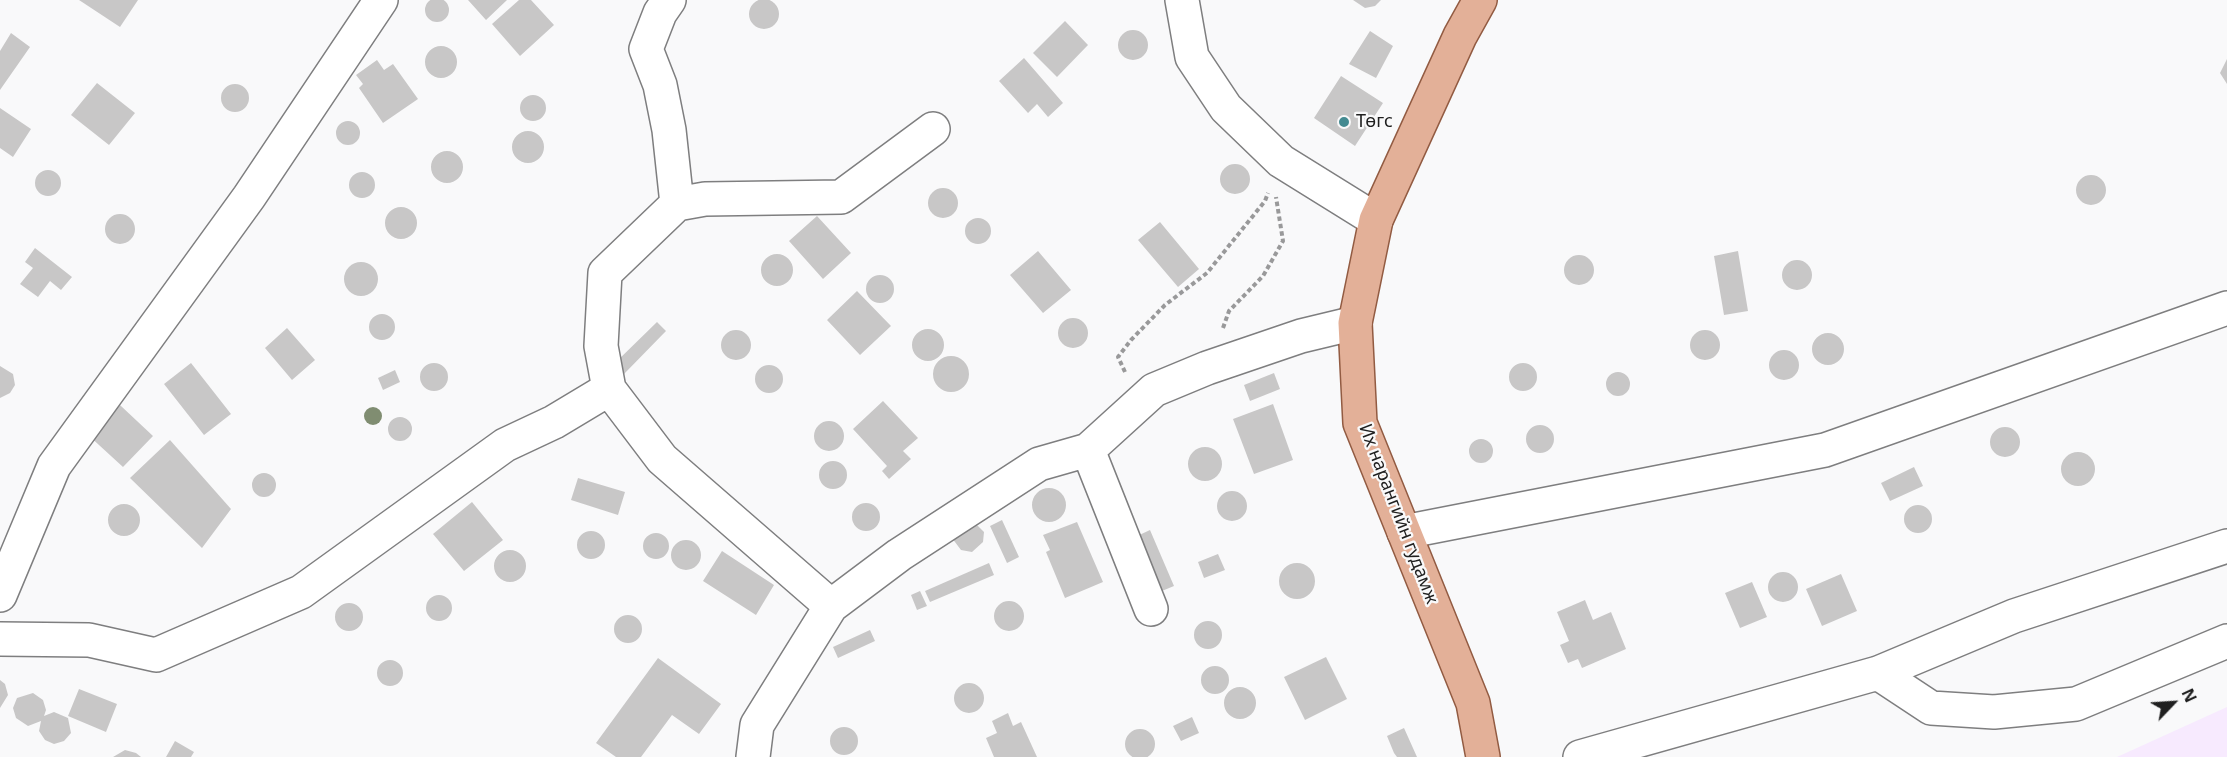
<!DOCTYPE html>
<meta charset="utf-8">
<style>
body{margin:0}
#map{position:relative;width:2227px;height:757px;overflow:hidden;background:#f9f9fa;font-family:"Noto Sans",sans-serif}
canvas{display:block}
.north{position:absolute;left:2143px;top:673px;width:60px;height:60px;-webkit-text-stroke:4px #f9f9fa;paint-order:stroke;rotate:65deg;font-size:16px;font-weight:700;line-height:24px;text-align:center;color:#202020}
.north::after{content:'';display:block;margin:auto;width:21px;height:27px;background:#202020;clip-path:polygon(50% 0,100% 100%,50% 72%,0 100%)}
</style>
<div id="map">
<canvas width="2227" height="757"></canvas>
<div class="north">N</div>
</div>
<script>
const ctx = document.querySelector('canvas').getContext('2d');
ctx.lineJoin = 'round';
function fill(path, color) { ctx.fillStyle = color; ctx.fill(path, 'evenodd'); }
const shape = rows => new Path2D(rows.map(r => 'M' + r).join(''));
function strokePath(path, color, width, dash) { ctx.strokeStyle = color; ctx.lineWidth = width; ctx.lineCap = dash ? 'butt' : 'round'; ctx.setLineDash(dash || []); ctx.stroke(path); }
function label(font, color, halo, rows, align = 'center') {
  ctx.font = font + ' "Noto Sans",sans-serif'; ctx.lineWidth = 4.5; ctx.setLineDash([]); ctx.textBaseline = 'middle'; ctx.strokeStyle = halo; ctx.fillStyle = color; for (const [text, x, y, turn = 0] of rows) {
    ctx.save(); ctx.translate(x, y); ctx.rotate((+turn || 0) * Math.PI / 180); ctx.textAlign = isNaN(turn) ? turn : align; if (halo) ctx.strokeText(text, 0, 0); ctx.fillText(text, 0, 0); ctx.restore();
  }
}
fill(shape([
 [2227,707,2227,757,2117,757]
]), '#f7eafe');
fill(shape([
 '425 10a12 12 0 1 1 24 0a12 12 0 1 1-24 0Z',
 '749 14a15 15 0 1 1 30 0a15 15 0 1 1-30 0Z',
 [79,0,138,0,120,27],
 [468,0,507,0,486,20],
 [519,0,531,0,554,25,520,56,492,24],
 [1353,0,1381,0,1375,6,1365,8],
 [1065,21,1088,45,1057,77,1033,53],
 '1118 45a15 15 0 1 1 30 0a15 15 0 1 1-30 0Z',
 [1370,31,1393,46,1376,78,1349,64],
 [11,33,30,47,0,90,0,51],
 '425 62a16 16 0 1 1 32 0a16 16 0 1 1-32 0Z',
 [1024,58,1063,103,1048,117,1037,104,1028,113,999,81],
 [2227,59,2227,84,2220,73],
 [377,60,384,70,393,64,418,99,383,123,359,88,363,84,356,75],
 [1341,76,1383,103,1355,146,1314,118],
 [97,83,135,113,109,145,71,115],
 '221 98a14 14 0 1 1 28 0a14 14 0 1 1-28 0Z',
 '520 108a13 13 0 1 1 26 0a13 13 0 1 1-26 0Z',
 [0,108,31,129,13,157,0,148],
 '336 133a12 12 0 1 1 24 0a12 12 0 1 1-24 0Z',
 '512 147a16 16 0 1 1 32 0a16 16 0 1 1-32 0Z',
 '431 167a16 16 0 1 1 32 0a16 16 0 1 1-32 0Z',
 '1220 179a15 15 0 1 1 30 0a15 15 0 1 1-30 0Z',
 '35 183a13 13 0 1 1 26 0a13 13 0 1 1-26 0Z',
 '349 185a13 13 0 1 1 26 0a13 13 0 1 1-26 0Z',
 '2076 190a15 15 0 1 1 30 0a15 15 0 1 1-30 0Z',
 '928 203a15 15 0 1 1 30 0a15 15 0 1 1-30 0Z',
 '385 223a16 16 0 1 1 32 0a16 16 0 1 1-32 0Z',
 '105 229a15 15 0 1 1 30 0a15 15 0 1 1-30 0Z',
 [817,216,851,253,823,279,789,241],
 '965 231a13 13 0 1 1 26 0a13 13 0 1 1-26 0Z',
 [1160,222,1199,269,1178,287,1138,240],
 [35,248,72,277,61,290,50,281,38,297,20,284,33,268,25,262],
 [1038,251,1071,290,1043,313,1010,275],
 [1738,251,1748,311,1724,315,1714,256],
 '761 270a16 16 0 1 1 32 0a16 16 0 1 1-32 0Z',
 '1564 270a15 15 0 1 1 30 0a15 15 0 1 1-30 0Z',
 '1782 275a15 15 0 1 1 30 0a15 15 0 1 1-30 0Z',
 '344 279a17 17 0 1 1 34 0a17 17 0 1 1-34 0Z',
 '866 289a14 14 0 1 1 28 0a14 14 0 1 1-28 0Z',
 [857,291,891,326,860,355,827,320],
 '369 327a13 13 0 1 1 26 0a13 13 0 1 1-26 0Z',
 '1058 333a15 15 0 1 1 30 0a15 15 0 1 1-30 0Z',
 [657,322,666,331,624,374,614,364],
 [287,328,315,360,292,380,265,348],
 '912 345a16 16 0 1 1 32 0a16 16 0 1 1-32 0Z',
 '1690 345a15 15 0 1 1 30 0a15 15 0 1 1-30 0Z',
 '721 345a15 15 0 1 1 30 0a15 15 0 1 1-30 0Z',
 '1812 349a16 16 0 1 1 32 0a16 16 0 1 1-32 0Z',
 '1769 365a15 15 0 1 1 30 0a15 15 0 1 1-30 0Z',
 '933 374a18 18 0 1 1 36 0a18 18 0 1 1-36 0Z',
 '1509 377a14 14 0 1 1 28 0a14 14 0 1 1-28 0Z',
 [191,363,231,414,204,435,164,384],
 '420 377a14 14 0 1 1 28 0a14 14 0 1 1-28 0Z',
 '755 379a14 14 0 1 1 28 0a14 14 0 1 1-28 0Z',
 [0,366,13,374,15,385,10,393,0,398],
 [395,370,400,382,383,390,378,378],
 '1606 384a12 12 0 1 1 24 0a12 12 0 1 1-24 0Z',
 [1274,373,1280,389,1250,401,1244,385],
 [105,391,153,436,123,467,75,423],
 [883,401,918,438,903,451,911,459,889,479,882,471,887,466,853,429],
 [1273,404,1293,460,1254,474,1233,419],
 '388 429a12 12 0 1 1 24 0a12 12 0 1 1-24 0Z',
 '814 436a15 15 0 1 1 30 0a15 15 0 1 1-30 0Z',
 '1526 439a14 14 0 1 1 28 0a14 14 0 1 1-28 0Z',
 '1990 442a15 15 0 1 1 30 0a15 15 0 1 1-30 0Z',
 '1469 451a12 12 0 1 1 24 0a12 12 0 1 1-24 0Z',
 [170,440,231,509,202,548,130,478],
 '1188 464a17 17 0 1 1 34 0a17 17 0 1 1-34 0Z',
 '2061 469a17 17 0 1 1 34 0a17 17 0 1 1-34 0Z',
 '819 475a14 14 0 1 1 28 0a14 14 0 1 1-28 0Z',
 [1914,467,1923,486,1890,501,1881,483],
 '252 485a12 12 0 1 1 24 0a12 12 0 1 1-24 0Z',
 [578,478,625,492,618,515,571,500],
 '1032 505a17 17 0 1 1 34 0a17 17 0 1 1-34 0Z',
 '1217 506a15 15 0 1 1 30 0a15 15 0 1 1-30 0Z',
 [472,502,503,540,464,571,433,534],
 '852 517a14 14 0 1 1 28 0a14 14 0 1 1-28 0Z',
 '108 520a16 16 0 1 1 32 0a16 16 0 1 1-32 0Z',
 '1904 519a14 14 0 1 1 28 0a14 14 0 1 1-28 0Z',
 [1002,520,1019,557,1007,563,990,526],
 [974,522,984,532,983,542,972,552,961,550,952,538],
 [1077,522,1103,582,1065,598,1046,552,1050,550,1043,535],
 [1150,530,1174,586,1157,593,1133,538],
 '577 545a14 14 0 1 1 28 0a14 14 0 1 1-28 0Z',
 '643 546a13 13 0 1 1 26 0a13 13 0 1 1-26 0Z',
 '671 555a15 15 0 1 1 30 0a15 15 0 1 1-30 0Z',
 '494 566a16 16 0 1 1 32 0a16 16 0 1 1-32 0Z',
 [722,551,774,585,756,615,703,581],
 [1218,554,1225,570,1204,578,1198,562],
 [989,563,994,575,930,602,925,591],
 '1279 581a18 18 0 1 1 36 0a18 18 0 1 1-36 0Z',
 '1768 587a15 15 0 1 1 30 0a15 15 0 1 1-30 0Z',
 [1841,574,1857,611,1822,626,1806,589],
 [1752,582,1767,617,1740,628,1725,593],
 [920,591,927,606,917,610,911,595],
 '426 608a13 13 0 1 1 26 0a13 13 0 1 1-26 0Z',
 [1585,600,1593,620,1611,612,1626,649,1582,668,1578,659,1568,663,1560,645,1569,641,1557,612],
 '994 616a15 15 0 1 1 30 0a15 15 0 1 1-30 0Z',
 '335 617a14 14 0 1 1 28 0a14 14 0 1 1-28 0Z',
 '614 629a14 14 0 1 1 28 0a14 14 0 1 1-28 0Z',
 '1194 635a14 14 0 1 1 28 0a14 14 0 1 1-28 0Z',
 [870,630,875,641,838,658,833,647],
 [1326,657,1347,699,1305,720,1284,677],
 [658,658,721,704,699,734,672,715,641,757,616,757,596,743],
 '377 673a13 13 0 1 1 26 0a13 13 0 1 1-26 0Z',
 '1201 680a14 14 0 1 1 28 0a14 14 0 1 1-28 0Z',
 [0,680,5,684,8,695,0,708],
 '954 698a15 15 0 1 1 30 0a15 15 0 1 1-30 0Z',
 '1224 703a16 16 0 1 1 32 0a16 16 0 1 1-32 0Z',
 [79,689,117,704,106,732,68,716],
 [33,693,43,700,46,710,44,716,54,712,68,718,71,733,64,741,54,744,45,740,39,731,41,721,28,726,16,718,13,708,17,698],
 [1008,713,1013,726,1021,722,1037,757,994,757,986,738,997,733,992,721],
 [1192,717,1199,733,1181,741,1173,726],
 '830 741a14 14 0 1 1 28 0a14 14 0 1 1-28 0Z',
 [1404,728,1417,757,1397,757,1394,753,1387,736],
 '1125 744a15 15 0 1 1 30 0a15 15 0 1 1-30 0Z',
 [175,741,194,752,191,757,166,757],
 [125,750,136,753,141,757,113,757]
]), '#c8c7c7');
const minor = shape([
 [669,0,660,13,646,49,660,85,669,130,677,204,605,273,601,346,609,389,662,459,831,606,899,555,1039,464,1088,450,1154,390,1207,368,1301,336,1355,323],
 [1182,0,1192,57,1226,108,1281,161,1376,220],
 [677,204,705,199,841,197,933,129],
 [1088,450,1151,609],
 [1404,532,1825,450,2227,308],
 [0,595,54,466,249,197,381,0],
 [0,639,89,640,156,655,301,592,505,445,554,422,609,389],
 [1878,673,1931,708,1994,712,2076,704,2227,641],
 [753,757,757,725,831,606],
 [1580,757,1878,673,2014,616,2227,546]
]);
const major = shape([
 [1480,0,1460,36,1376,220,1355,323,1360,423,1473,703,1483,757]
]);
strokePath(minor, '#7e7e7f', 36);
strokePath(major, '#925b42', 36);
strokePath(shape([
 [1223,328,1229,311,1263,276,1283,241,1276,197],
 [1125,372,1118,357,1131,340,1165,305,1207,273,1265,201,1268,193]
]), '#99999a', 4, [4.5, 3]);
strokePath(minor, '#fff', 33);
strokePath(major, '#e3b098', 33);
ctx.fillStyle = '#808d71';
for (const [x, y] of [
 [373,416]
]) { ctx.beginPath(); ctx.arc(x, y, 9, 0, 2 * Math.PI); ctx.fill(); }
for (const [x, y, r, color] of [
 [1344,122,6,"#438a91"]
]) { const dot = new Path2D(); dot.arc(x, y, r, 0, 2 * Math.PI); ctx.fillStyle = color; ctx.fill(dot); strokePath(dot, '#f9f9fa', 2); }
label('18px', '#202020', '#f9f9fa', [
 ["Төгс",1356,122]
], 'left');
label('18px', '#202020', '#f9f9fa', [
 ["Их нарангийн гудамж",1398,514,69]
]);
</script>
